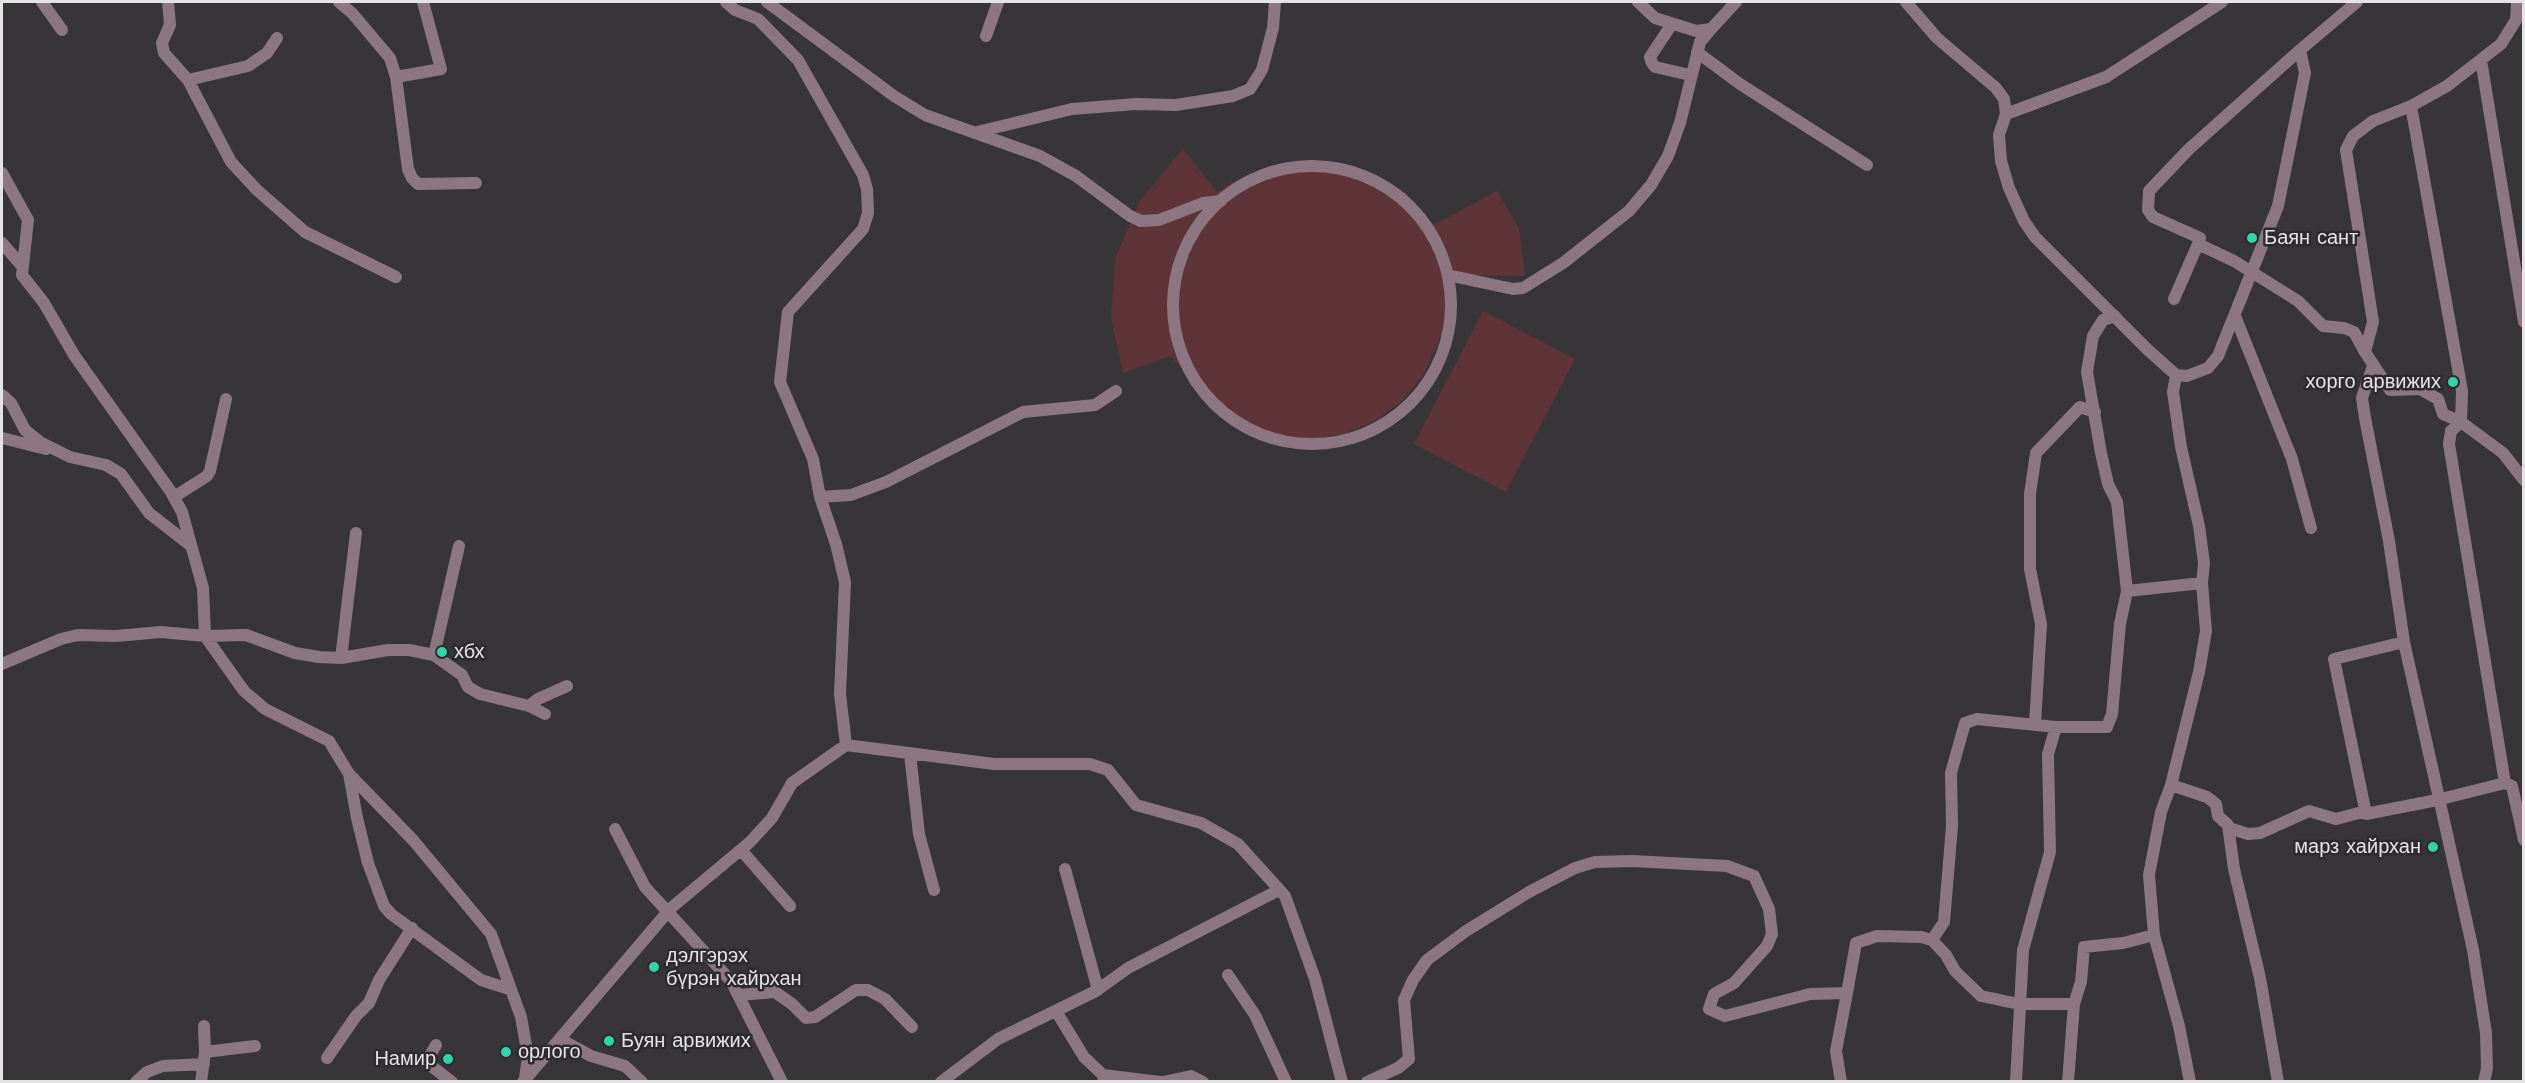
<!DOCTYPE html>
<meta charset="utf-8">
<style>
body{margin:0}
#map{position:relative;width:2525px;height:1083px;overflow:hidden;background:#373538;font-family:"Work Sans",sans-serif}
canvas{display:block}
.frame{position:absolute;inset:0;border:3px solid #e4e3e4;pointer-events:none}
</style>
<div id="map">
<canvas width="2525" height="1083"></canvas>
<div class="frame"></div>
</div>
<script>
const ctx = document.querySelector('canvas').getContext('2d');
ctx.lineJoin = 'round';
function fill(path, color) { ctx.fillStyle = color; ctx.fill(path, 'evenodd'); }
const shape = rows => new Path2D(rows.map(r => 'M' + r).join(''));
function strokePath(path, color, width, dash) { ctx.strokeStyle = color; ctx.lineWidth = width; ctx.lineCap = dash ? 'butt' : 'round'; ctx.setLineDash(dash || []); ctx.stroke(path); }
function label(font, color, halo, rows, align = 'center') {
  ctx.font = font + ' "Work Sans",sans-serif'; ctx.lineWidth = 5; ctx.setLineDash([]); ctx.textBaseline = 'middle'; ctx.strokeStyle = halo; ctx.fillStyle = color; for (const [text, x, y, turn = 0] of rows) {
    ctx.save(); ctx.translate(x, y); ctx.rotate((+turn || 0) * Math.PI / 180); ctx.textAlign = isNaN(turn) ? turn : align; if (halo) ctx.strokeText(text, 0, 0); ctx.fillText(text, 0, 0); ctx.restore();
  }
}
fill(shape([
 [1183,149,1217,192,1236,180,1281,163,1329,163,1375,174,1407,193,1432,226,1497,191,1519,228,1525,276,1448,275,1451,313,1424,374,1403,400,1377,420,1347,433,1315,439,1282,437,1251,428,1223,411,1170,356,1123,373,1111,318,1115,259,1140,201],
 [1483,311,1575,359,1506,492,1414,444]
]), '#5f3438');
strokePath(shape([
 [42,2,62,30],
 [168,2,170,25,162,43,164,53,188,80,231,162,257,190,305,232,396,277],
 [339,2,352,13,390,58,396,77,408,169,412,178,418,184,476,183],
 [726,2,735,10,758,19,798,60,863,175,867,189,868,213,863,229,788,312,780,382,813,459,820,497,836,544,845,582,840,694,846,745],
 [767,2,894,96,925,115,1040,156,1076,176,1130,216,1141,221,1159,220,1203,203,1221,201],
 [1638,2,1655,18,1696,31,1711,29,1736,2],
 [1906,2,1937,38,1996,88,2004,99,2006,114,1999,135,2001,161,2009,188,2024,221,2035,237,2147,349,2176,375,2187,376,2208,368,2218,356,2278,206,2305,73,2300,50,2357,2],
 [2517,2,2516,20,2501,44,2447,86,2411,106,2462,391,2461,422,2451,431,2449,444,2505,783,2512,786,2524,840],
 [1672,24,1650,57,1652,63,1655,67,1690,75],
 [986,36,998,2],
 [2300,50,2189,149,2149,191,2148,210,2153,217,2200,238,2198,244,2234,261,2298,301,2323,326,2344,328,2354,332,2365,352],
 [1697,52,1740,84,1867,165],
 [2481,60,2524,322],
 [396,77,441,69,423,2],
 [188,80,248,66,267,53,277,38],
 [2411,106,2373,121,2353,136,2346,150,2373,322,2365,352,2390,390,2420,389,2438,399,2443,414,2461,422,2503,453,2524,480],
 [2006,114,2106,77,2222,2],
 [977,132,1072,109,1136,104,1176,105,1233,96,1250,89,1262,70,1273,28,1275,2],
 '1173 305a139 139 0 1 1 278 0a139 139 0 1 1-278 0Z',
 [2,173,28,220,22,275,44,303,74,355,171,492,182,512,203,588,205,636,244,691,265,709,329,741,349,774,357,818,368,863,384,906,391,914,481,980,509,989],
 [2,243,22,266],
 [1452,276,1513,289,1523,288,1563,263,1629,211,1651,185,1668,156,1680,123,1700,42,1711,29],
 [2174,299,2198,244],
 [2235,316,2292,459,2311,528],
 [2373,366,2362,398,2365,418,2389,541,2404,642,2473,950,2486,1033,2487,1068,2484,1082],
 [2176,375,2173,392,2181,447,2199,526,2204,563,2202,583,2206,631,2199,672,2171,785,2161,812,2149,875,2154,935,2179,1026,2190,1082],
 [2,395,11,403,25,430,40,442,70,457,106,465,121,474,149,513,190,545],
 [2,438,46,449],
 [174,497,207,476,210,471,226,399],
 [820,497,851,495,886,482,1023,412,1095,405,1116,391],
 [2127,591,2202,583],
 [2404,642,2334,659,2366,814,2437,800,2505,783],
 [434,655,459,546],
 [341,658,356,533],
 [2,664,61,639,78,635,116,636,161,632,205,636,246,635,295,653,319,657,341,658,388,650,409,650,434,655,462,675,468,687,480,694,529,706,538,699,567,686],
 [529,706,545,714],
 [2035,724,2041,624,2030,569,2030,494,2036,453,2080,407,2095,412],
 [910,754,919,834,934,890],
 [349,774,413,840,491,934,521,1017,528,1056,525,1078],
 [2171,785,2207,797,2216,804,2218,816,2228,825,2234,869,2260,978,2278,1082],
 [2229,828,2248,834,2260,833,2309,811,2336,819,2366,811],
 [615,829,645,887,731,981,782,1082],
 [741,850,790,906],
 [1065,869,1098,990],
 [1932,940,1944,922,1952,826,1951,773,1965,723,1977,719,2056,727],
 [1228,975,1255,1015,1286,1082],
 [739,995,775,992,792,1004,806,1018,815,1017,856,990,868,990,885,999,912,1027],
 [2074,1004,2081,982,2084,947,2123,943,2154,935],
 [1056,1011,1084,1057,1103,1075,1104,1082],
 [204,1026,205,1052],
 [560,1039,591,1056,625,1066,642,1082],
 [436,1045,426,1062,452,1082],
 [327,1058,356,1016,369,1003,379,980,412,928],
 [1103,1075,1160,1082],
 [136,1082,147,1072,163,1066,204,1064],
 [201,1082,205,1052,255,1046],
 [523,1082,671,908,750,842,772,818,792,783,846,745,994,764,1090,764,1108,770,1136,805,1201,823,1238,844,1285,896,1315,979,1342,1082],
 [941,1082,998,1039,1096,991,1128,968,1279,890],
 [1163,1082,1191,1076,1203,1082],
 [1367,1082,1398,1068,1409,1059,1404,1000,1413,980,1427,960,1466,931,1529,892,1575,868,1595,862,1632,861,1727,866,1754,876,1769,909,1772,934,1767,946,1734,983,1714,994,1709,1009,1725,1016,1810,994,1847,993,1856,943,1877,936,1921,937,1932,940,1946,955,1955,971,1981,996,2019,1004,2074,1004,2068,1082],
 [1841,1082,1836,1051,1847,993],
 [2016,1082,2023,950,2050,852,2048,754,2056,727,2107,727,2112,714,2120,624,2127,591,2117,502,2108,484,2101,453,2087,372,2093,336,2103,320,2115,316]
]), '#8c7681', 12);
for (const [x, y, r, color] of [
 [2252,238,6,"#30d4aa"],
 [2453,382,6,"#30d4aa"],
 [442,652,6,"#30d4aa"],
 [2433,847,6,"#30d4aa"],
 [654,967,6,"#30d4aa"],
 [609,1041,6,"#30d4aa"],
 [506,1052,6,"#30d4aa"],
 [448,1059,6,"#30d4aa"]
]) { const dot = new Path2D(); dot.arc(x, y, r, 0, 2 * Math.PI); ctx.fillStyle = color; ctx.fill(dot); strokePath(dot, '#2d2b2e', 2); }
label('20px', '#e4e3e4', '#2d2b2e', [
 ["Баян сант",2264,238],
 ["хорго арвижих",2441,382,"right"],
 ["хбх",454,652],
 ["марз хайрхан",2421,847,"right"],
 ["дэлгэрэх",666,956],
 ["бүрэн хайрхан",666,979],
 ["Буян арвижих",621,1041],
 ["орлого",518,1052],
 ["Намир",436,1059,"right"]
], 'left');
</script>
